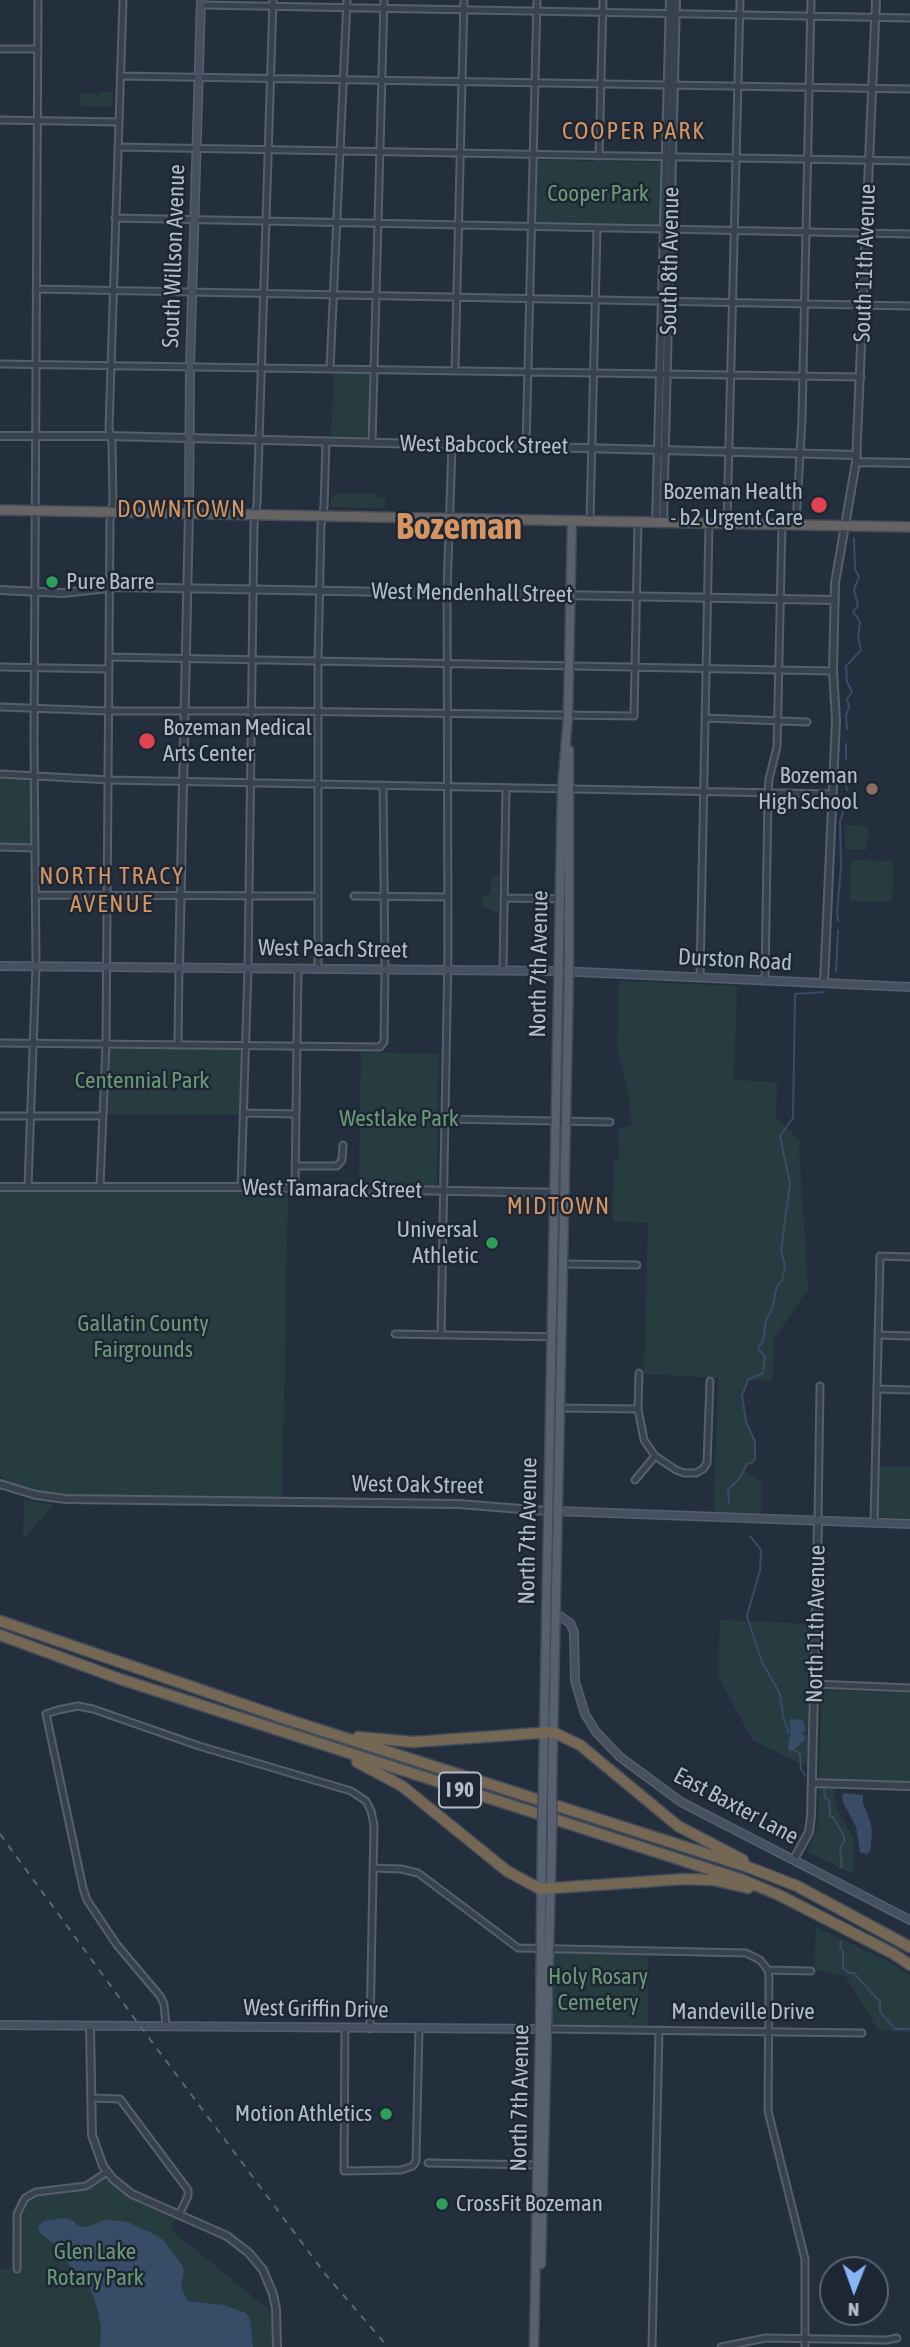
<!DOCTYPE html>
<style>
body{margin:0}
#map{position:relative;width:910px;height:2347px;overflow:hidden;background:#242f3e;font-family:"Asap Condensed",sans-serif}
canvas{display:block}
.north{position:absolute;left:819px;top:2256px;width:70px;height:70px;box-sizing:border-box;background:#1d2633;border:2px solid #59626f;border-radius:50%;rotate:181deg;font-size:19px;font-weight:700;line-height:28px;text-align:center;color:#b4bcc9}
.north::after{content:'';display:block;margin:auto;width:24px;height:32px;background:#8ab4f8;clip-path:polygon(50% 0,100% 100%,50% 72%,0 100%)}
</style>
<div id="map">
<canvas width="910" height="2347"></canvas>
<div class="north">N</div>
</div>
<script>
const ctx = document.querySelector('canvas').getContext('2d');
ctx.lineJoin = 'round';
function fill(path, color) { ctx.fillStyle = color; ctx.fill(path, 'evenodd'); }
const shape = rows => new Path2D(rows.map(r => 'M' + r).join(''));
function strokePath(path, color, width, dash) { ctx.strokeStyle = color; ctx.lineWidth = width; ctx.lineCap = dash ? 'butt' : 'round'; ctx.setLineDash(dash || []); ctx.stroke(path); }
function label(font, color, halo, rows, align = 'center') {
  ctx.font = font + ' "Asap Condensed",sans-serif'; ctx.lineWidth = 5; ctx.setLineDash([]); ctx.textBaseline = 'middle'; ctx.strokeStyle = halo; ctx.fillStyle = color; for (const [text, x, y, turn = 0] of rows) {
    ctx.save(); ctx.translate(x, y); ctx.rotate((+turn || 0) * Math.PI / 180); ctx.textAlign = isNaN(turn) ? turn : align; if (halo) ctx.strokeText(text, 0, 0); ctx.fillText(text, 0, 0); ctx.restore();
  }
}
fill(shape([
 [99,92,113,92,113,106,81,106,80,94,96,94,96,97,98,97],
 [536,160,662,162,660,227,535,225],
 [334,373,369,374,367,439,331,437],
 [337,494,375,494,377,497,385,499,385,508,331,507,331,498],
 [0,774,34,776,34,848,0,847],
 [846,825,868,826,867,850,845,849],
 [851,860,893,861,892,902,850,901],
 [492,875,499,875,499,914,485,908,481,904,482,897,490,893],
 [619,981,737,986,734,1080,777,1082,776,1118,801,1141,799,1149,808,1289,774,1339,772,1381,748,1380,742,1396,746,1421,753,1438,756,1450,753,1462,747,1464,745,1472,762,1482,761,1513,714,1511,718,1378,644,1374,648,1223,613,1221,614,1161,620,1159,618,1130,631,1124,628,1090,617,1046],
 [108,1047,241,1048,239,1115,106,1114],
 [361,1052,439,1054,437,1186,359,1185],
 [0,1190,288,1192,282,1498,52,1495,9,1482,0,1477],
 [876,1467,910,1467,910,1519,875,1517],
 [24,1500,53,1505,23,1540],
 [720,1620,812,1624,809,1768,752,1740,718,1676],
 [822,1690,910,1693,910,1782,819,1778],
 [819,1788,835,1789,836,1807,854,1840,853,1874,808,1852,818,1824],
 [816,1927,889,1962,910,1976,910,2032,878,2030,846,1977,814,1969],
 [550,1950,648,1951,648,2030,548,2029],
 [111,2172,135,2190,185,2213,173,2222,172,2228,176,2234,273,2313,274,2347,0,2347,0,2269,12,2269,13,2216,18,2199,31,2189,84,2183,94,2177,95,2173]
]), '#263c3f');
fill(shape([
 [792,1719,801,1720,804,1723,805,1730,801,1734,805,1736,805,1739,792,1752,788,1749,788,1745,791,1732,789,1720],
 [844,1793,863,1795,863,1803,871,1824,872,1833,870,1852,866,1854,860,1852,856,1827,843,1802,842,1796],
 [64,2218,72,2220,78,2226,86,2227,105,2220,121,2221,130,2223,158,2236,165,2242,182,2265,184,2270,181,2287,188,2301,224,2305,246,2313,250,2319,253,2347,100,2347,101,2328,98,2311,89,2285,82,2277,74,2272,59,2248,40,2233,38,2226,44,2221]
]), '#394c67');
strokePath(shape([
 [847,729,846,715,849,707,847,699,852,692,847,682,846,666,861,650,858,637,860,622,853,612,858,606,854,589,859,577,855,569,854,538],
 [846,759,846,744],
 [845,770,843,774,847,790],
 [838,921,837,912,841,867,840,822,844,809],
 [836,972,838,930],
 [729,1504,728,1490,740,1478,747,1464,753,1462,755,1458,755,1442,746,1421,742,1396,748,1380,763,1373,765,1356,759,1350,758,1347,763,1342,766,1320,772,1309,777,1286,782,1281,785,1266,781,1250,790,1184,780,1136,793,1118,795,994,824,992],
 [750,1536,761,1550,760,1570,747,1616,762,1662,780,1694,783,1717,788,1729,787,1731,791,1733],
 [793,1749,800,1754,801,1769,805,1775],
 [824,1790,825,1798,829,1800,830,1816,833,1817,844,1836,844,1842,840,1848,842,1866,840,1868],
 [841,1942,840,1946,843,1951,843,1968,849,1973,854,1973,880,2002,880,2012,895,2029,910,2029]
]), '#394c67', 2);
const minor = shape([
 [201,5,910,18],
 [0,49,37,49],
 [121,76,910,89],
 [0,120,119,122],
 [118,147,910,161],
 [599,156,603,0],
 [115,218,910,234],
 [36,289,910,306],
 [0,364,861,377],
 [330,368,347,0],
 [455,370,464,0],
 [372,443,384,0],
 [526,447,537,0],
 [590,520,597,229],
 [727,523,740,0],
 [796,524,802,419,811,0],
 [109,657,833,671],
 [0,667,109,669],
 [0,707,108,711,276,711,634,716,638,521],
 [706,718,807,722],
 [0,774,109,780,832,794],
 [0,847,34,848],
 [35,895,317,896],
 [354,896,447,897],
 [504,898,570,899],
 [318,969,318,662,321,525,324,506,326,442],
 [503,971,506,788],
 [700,977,709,523],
 [765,980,768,793,769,779,777,747,782,524],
 [0,1043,380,1047,384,1042,385,969,383,785],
 [178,1044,179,967],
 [244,1113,296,1114],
 [0,1116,103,1116],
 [444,1119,610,1122],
 [295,1166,337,1166,342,1160,343,1145],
 [100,1186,106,1044,110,521,113,501,112,443,109,428,123,0],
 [28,1187,36,966,34,742,38,0],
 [241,1187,248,968,254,524,257,504,273,0],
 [295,1188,298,968],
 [563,1264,637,1265],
 [395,1334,562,1337],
 [441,1335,448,952,447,592,452,445],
 [878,1335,910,1336],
 [639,1373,638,1409,644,1440,655,1456,676,1470,684,1473,696,1473,703,1469,707,1463,710,1381],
 [877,1389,910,1390],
 [560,1408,638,1409],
 [635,1480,655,1456],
 [818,1521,820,1386],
 [874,1523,880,1256,910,1257],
 [815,1684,910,1688],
 [373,1868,401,1869,418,1873,518,1948,746,1953,760,1960,768,1970,769,1978,768,2111,805,2259,805,2347],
 [768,1970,811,1971],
 [166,2026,164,2004,160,1996,117,1945,87,1900,83,1888,46,1714,58,1710,78,1706,93,1709,199,1746,351,1791,366,1801,371,1811,374,1825,370,2029],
 [345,2028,344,2171,401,2170,413,2166,416,2161,419,2029],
 [548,2029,862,2033],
 [91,2098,120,2099,188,2190,188,2196,179,2215],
 [428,2163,538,2165],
 [17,2269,17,2214,25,2198,36,2192,86,2186,107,2172],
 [652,2347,659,2030],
 [721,2347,766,2338,887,2340,897,2338]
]);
const tertiary = shape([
 [0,436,110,436,857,455],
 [856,462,910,463],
 [656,521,670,0],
 [663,522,676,0],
 [0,590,63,593,116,587,835,600],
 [179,967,189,512],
 [824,983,836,720,833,671,835,583,856,462,876,0],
 [0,1187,241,1187,565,1193],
 [0,1484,36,1495,66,1499,458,1504,547,1511],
 [812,1783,910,1786],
 [794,1859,809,1832,811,1816,818,1521],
 [90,2026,92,2135,103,2166,113,2179,132,2194,227,2236,249,2253,263,2270,273,2294,276,2309,277,2347]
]);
const secondary = shape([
 [189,512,190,366,201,0],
 [0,966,558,971,910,987],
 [555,1511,910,1524],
 [557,1614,570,1623,574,1632,575,1681,585,1714,596,1732,620,1757,681,1802,910,1920],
 [0,2025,545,2029]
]);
const primary = shape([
 [543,1786,562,789,568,716,572,520],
 [552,1788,569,972,569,750],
 [541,2264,552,1834],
 [534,2347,540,2029,542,1833]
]);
const trunk = shape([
 [0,510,910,527]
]);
const motorway = shape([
 [0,1621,283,1718,748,1867,797,1886,910,1947],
 [0,1635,120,1679,743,1880,779,1895,894,1954,910,1965],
 [358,1737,413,1742,553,1732,580,1745,678,1826,743,1860],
 [357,1762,402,1786,507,1871,540,1889,684,1879,713,1880,748,1888]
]);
strokePath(minor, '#565f6c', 9);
strokePath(tertiary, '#565f6c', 10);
strokePath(secondary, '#565f6c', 10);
strokePath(primary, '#414a57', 11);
strokePath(trunk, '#434c59', 12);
strokePath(motorway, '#434c59', 13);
strokePath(minor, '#38414e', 5);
strokePath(tertiary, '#38414e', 6);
strokePath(secondary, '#465061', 7);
strokePath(primary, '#56606e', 8);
strokePath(trunk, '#656462', 9);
strokePath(motorway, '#746855', 10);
strokePath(shape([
 [0,1834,140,2026,326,2275,388,2347]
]), '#5a6575', 2, [7, 7]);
const primaryBridge = shape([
 [542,1833,543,1786],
 [552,1834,552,1788]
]);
strokePath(primaryBridge, '#414a57', 11, []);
strokePath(primaryBridge, '#56606e', 8);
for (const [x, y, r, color] of [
 [819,505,9,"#e0444e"],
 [52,582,7,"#2e9e5b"],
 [147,741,9,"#e0444e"],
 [872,789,7,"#8d6e63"],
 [492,1243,7,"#2e9e5b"],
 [386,2114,7,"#2e9e5b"],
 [442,2204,7,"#2e9e5b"]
]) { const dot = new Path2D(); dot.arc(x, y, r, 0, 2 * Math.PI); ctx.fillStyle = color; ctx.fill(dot); strokePath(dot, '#1d2633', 2.5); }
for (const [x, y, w] of [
 [460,1790,42]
]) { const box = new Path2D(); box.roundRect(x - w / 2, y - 17.5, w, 35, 5); ctx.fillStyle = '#1d2633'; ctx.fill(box); strokePath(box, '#b4bcc9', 2); }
label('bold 21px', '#b4bcc9', null, [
 ["I 90",460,1790]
]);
label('23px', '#6b9a76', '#1d2633', [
 ["Cooper Park",598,194],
 ["Centennial Park",142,1081],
 ["Westlake Park",399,1119],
 ["Gallatin County",143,1324],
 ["Fairgrounds",143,1350],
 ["Holy Rosary",598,1977],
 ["Cemetery",598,2003],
 ["Glen Lake",95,2252],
 ["Rotary Park",95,2278]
]);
label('23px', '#b4bcc9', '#1d2633', [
 ["South Willson Avenue",174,256,-88],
 ["South 8th Avenue",670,261,-89],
 ["South 11th Avenue",865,263,-88],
 ["West Babcock Street",484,445,1],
 ["West Mendenhall Street",472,593,1],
 ["West Peach Street",333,949,1],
 ["Durston Road",735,960,3],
 ["North 7th Avenue",539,964,-89],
 ["West Tamarack Street",332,1189,1],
 ["West Oak Street",418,1485,1],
 ["North 7th Avenue",528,1531,-89],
 ["North 11th Avenue",816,1624,-89],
 ["East Baxter Lane",736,1806,28],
 ["West Griffin Drive",316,2009,1],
 ["Mandeville Drive",743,2012],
 ["North 7th Avenue",520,2098,-89]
]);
label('23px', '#b4bcc9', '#1d2633', [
 ["Bozeman Health",803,492],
 ["- b2 Urgent Care",803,518],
 ["Pure Barre",66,582,"left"],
 ["Bozeman Medical",163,728,"left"],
 ["Arts Center",163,754,"left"],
 ["Bozeman",858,776],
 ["High School",858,802],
 ["Universal",478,1230],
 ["Athletic",478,1256],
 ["Motion Athletics",372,2114],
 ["CrossFit Bozeman",456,2204,"left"]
], 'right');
ctx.letterSpacing = '2px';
label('24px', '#d59563', '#1d2633', [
 ["COOPER PARK",634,131],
 ["DOWNTOWN",182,509],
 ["NORTH TRACY",112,876],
 ["AVENUE",112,904],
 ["MIDTOWN",559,1206]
]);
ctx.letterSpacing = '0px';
label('bold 37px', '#d59563', '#1d2633', [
 ["Bozeman",459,527]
]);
</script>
